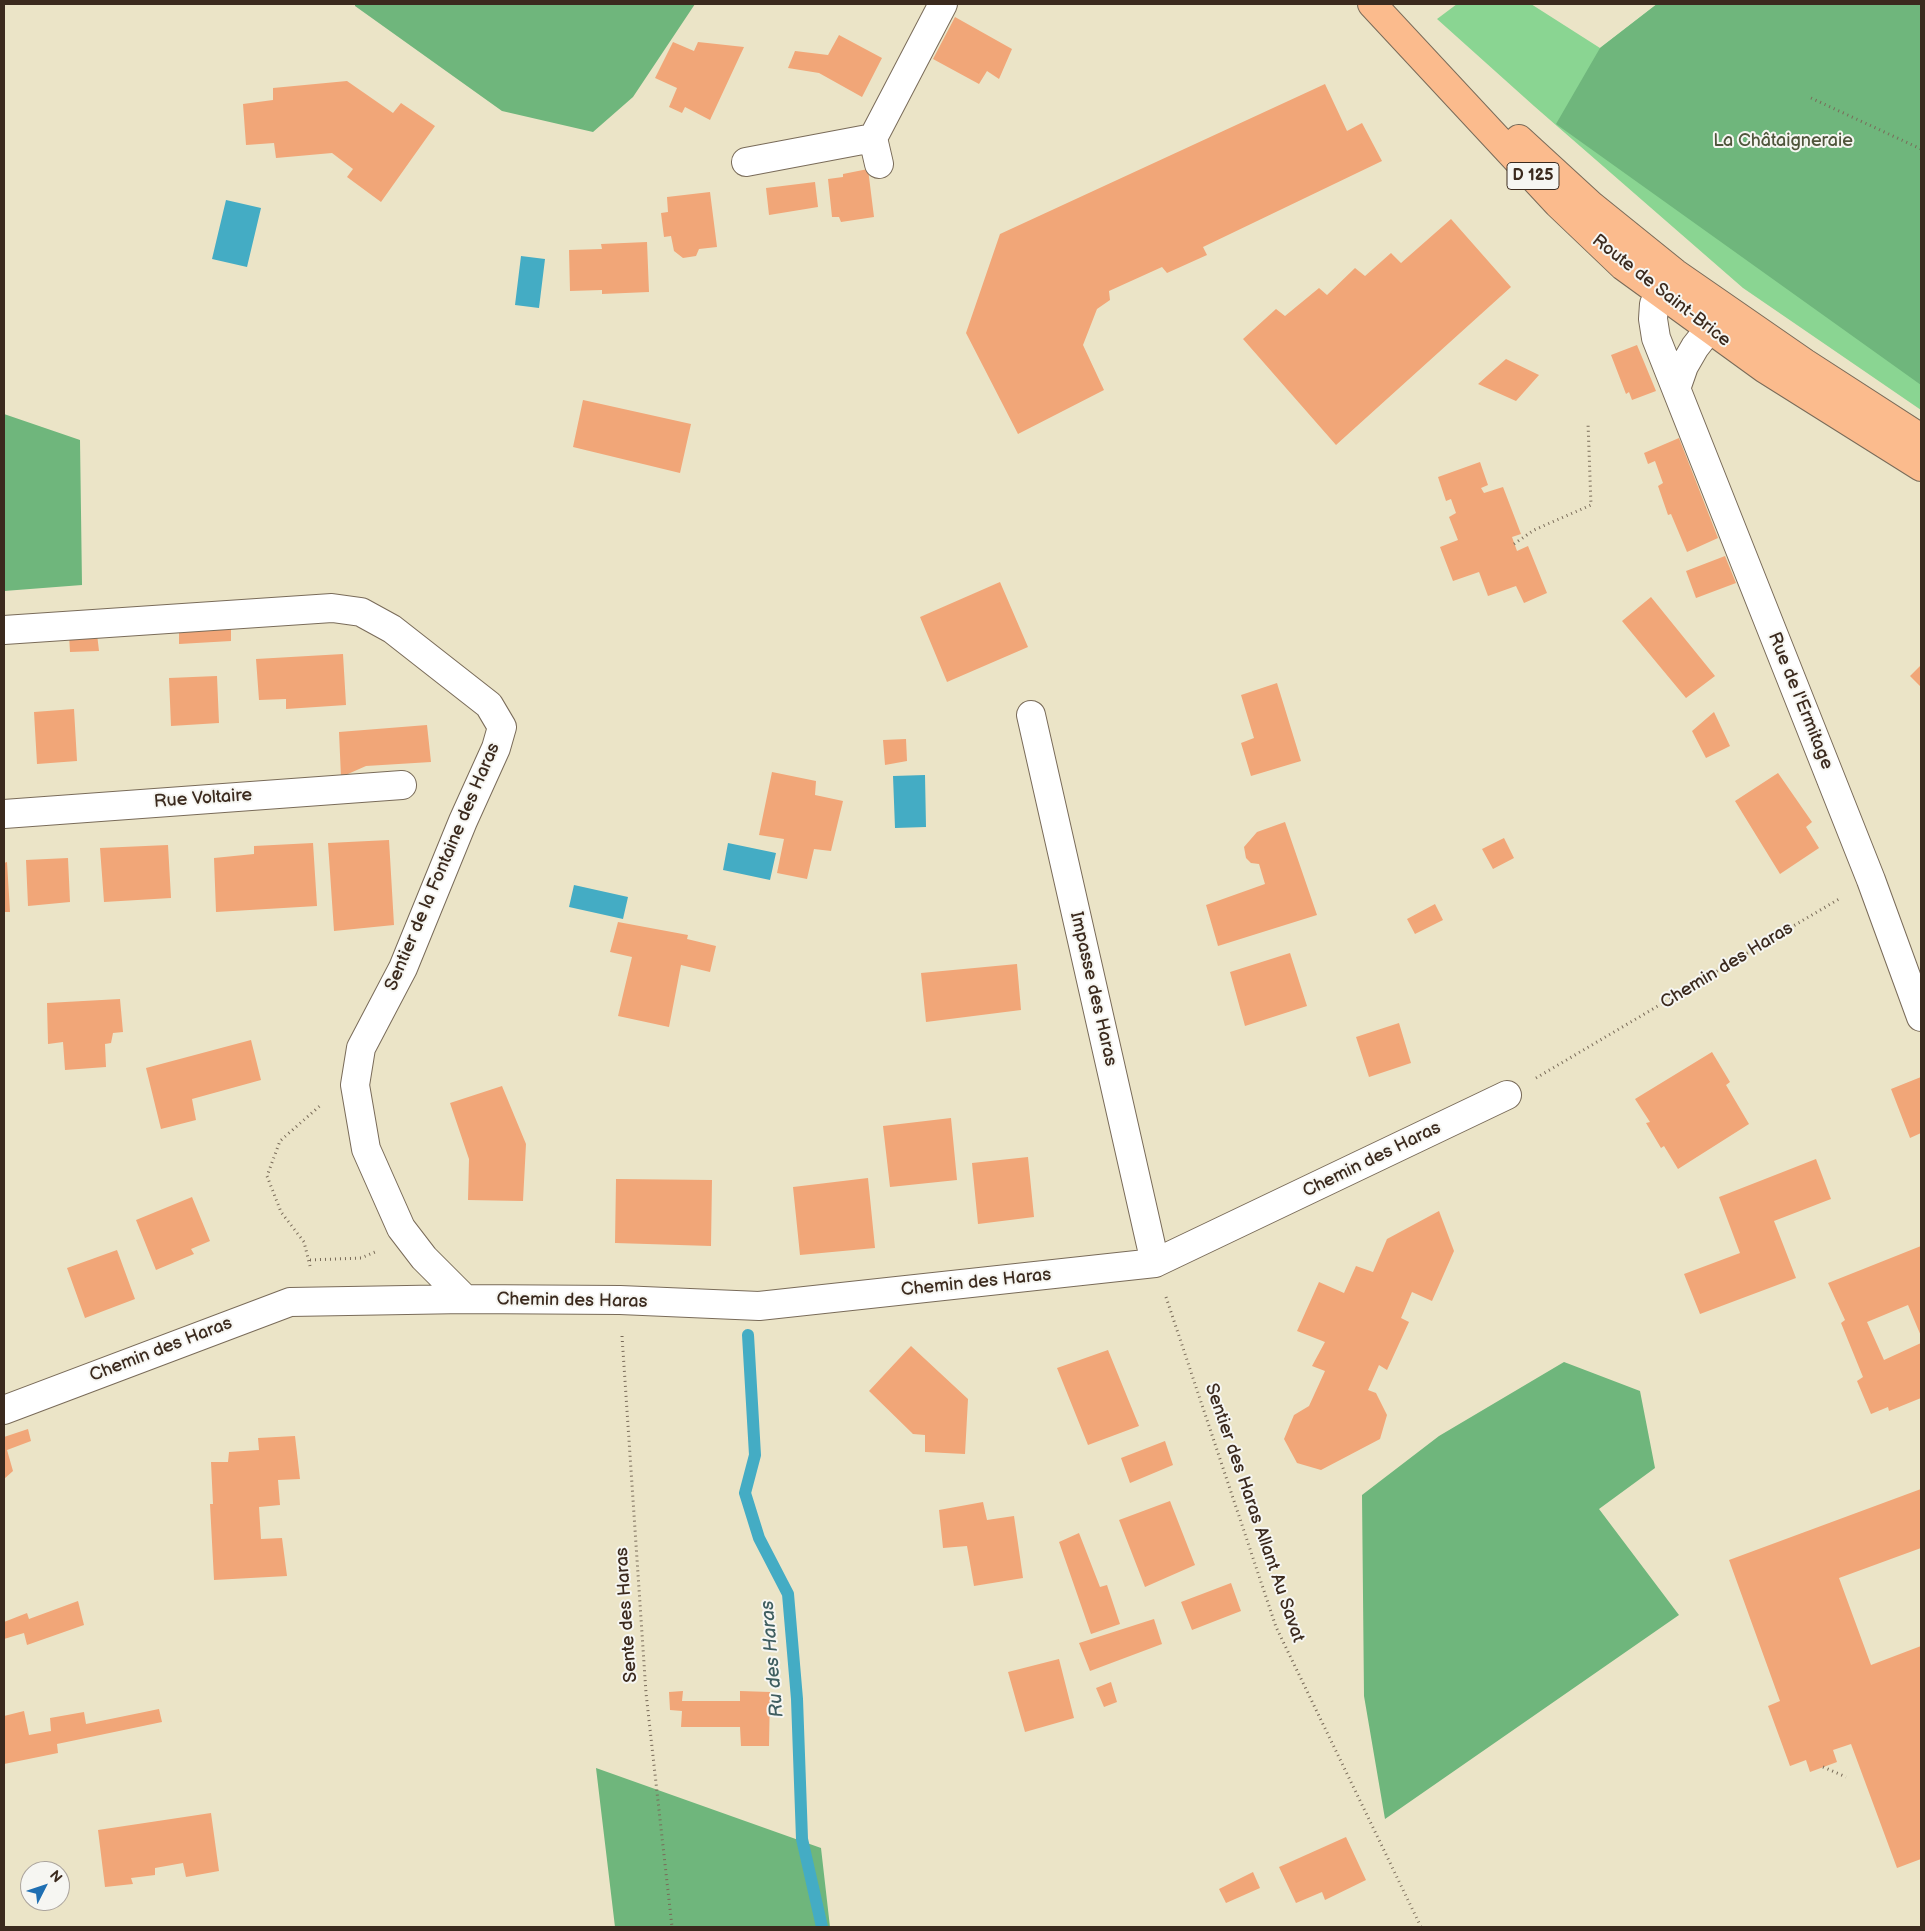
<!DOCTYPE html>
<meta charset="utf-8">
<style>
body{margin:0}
#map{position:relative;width:1925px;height:1931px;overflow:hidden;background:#ebe4c7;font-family:"Balsamiq Sans",sans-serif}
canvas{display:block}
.frame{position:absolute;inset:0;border:5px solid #3b2a1e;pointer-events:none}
.north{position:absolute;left:20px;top:1861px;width:50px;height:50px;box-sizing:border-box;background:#f6f6f2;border:1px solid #aba49d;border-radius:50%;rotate:49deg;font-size:14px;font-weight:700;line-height:20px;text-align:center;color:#3b2a1e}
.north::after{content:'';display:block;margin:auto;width:18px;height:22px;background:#1f6fb2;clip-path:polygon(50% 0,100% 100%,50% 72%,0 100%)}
</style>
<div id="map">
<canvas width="1925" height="1931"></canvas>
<div class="frame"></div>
<div class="north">N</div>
</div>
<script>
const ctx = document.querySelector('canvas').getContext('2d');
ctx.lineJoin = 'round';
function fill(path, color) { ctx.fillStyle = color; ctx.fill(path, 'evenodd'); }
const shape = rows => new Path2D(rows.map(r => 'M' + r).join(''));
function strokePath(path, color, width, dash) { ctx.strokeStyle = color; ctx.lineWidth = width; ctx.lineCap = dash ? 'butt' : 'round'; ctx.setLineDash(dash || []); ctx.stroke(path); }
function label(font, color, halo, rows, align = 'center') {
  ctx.font = font + ' "Balsamiq Sans",sans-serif'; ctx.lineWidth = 4; ctx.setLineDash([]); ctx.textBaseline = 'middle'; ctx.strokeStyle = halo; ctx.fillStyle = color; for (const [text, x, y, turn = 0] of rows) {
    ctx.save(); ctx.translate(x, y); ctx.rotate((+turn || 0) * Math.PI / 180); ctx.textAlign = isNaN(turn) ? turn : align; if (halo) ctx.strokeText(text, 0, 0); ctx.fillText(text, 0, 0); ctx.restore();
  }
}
fill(shape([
 [1457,4,1531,4,1600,48,1657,4,1921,4,1921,410,1743,288,1534,106,1437,19]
]), '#8ad592');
fill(shape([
 [355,4,695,4,633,97,593,132,502,111,355,6],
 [1657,4,1921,4,1921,385,1556,124,1600,48],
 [4,414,80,440,82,585,4,591],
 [1564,1362,1640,1391,1655,1468,1599,1509,1679,1615,1385,1819,1364,1696,1362,1495,1439,1436],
 [596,1768,821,1848,830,1927,615,1927]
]), '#6fb67c');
fill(shape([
 [226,200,261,208,247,267,212,259],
 [521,256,545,259,539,308,515,305],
 [925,775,926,827,895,828,893,776],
 [728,843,776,853,770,880,723,870],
 [574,885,628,897,623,919,569,907]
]), '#44acc4');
strokePath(shape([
 [748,1335,755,1455,745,1493,759,1538,788,1594,797,1699,802,1839,822,1927]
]), '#44acc4', 12);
fill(shape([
 [955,17,1012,49,999,79,987,71,979,84,933,59],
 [839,35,882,58,862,97,819,73,788,68,795,51,828,55],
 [673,42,694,51,698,42,744,47,710,120,685,107,682,113,669,107,677,88,655,78],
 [347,81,393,113,401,103,435,126,381,202,347,177,353,169,332,153,276,158,274,143,246,145,243,104,273,100,273,88],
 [1325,84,1347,131,1362,123,1382,161,1203,247,1207,255,1167,273,1162,267,1109,291,1110,300,1097,309,1083,345,1104,390,1018,434,966,333,1000,234],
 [868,169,874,217,841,222,839,217,832,217,828,179,843,177,843,174],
 [815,182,818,207,769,215,766,188],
 [710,192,717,247,699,249,696,256,683,258,674,251,671,236,664,237,661,213,668,212,667,197],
 [1451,219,1511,287,1336,445,1243,339,1276,309,1285,316,1319,288,1327,295,1355,268,1365,276,1391,253,1401,263],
 [647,242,649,292,602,294,602,290,570,291,569,250,602,249,601,244],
 [1637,345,1656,391,1632,400,1629,392,1626,394,1611,355],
 [1506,359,1539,375,1516,401,1478,384],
 [583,400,691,424,680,473,573,447],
 [1679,438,1718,538,1687,552,1671,514,1668,515,1658,486,1663,483,1655,461,1648,464,1644,453],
 [1480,462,1488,485,1481,488,1484,493,1503,487,1521,534,1512,537,1517,551,1528,546,1547,593,1524,603,1516,586,1488,596,1479,572,1453,581,1440,547,1458,540,1449,517,1456,513,1451,499,1446,501,1438,477],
 [1725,556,1736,583,1696,598,1686,571],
 [1000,582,1028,647,947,682,920,617],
 [1651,597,1715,676,1686,698,1622,621],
 [231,623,231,641,179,644,179,627],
 [97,634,99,651,70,652,69,635],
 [343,654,346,705,286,709,286,699,259,700,256,659],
 [1921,665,1921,687,1910,676],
 [217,676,219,723,171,726,169,678],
 [1277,683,1301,761,1251,776,1241,743,1254,738,1241,695],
 [74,709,77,761,37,764,34,712],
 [1714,712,1730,746,1706,758,1692,731],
 [427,725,431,762,366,766,341,777,339,732],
 [906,739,907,761,885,765,883,740],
 [772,772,816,781,815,795,843,801,831,851,814,849,807,879,777,873,784,839,759,835],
 [1778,773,1812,822,1806,827,1819,848,1780,874,1735,801],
 [1285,822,1317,915,1218,946,1206,905,1265,884,1259,864,1251,863,1246,858,1244,847,1257,832],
 [1504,838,1514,858,1493,869,1482,849],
 [389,840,394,925,334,931,328,843],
 [313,843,317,906,216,912,214,858,254,854,254,846],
 [168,845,171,898,104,902,100,848],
 [68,858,70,902,28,906,26,860],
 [7,862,10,912,4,912,4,863],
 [1435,904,1443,920,1415,934,1407,919],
 [618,922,688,935,687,939,716,946,710,972,681,965,669,1027,618,1016,632,957,610,952],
 [1290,953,1307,1006,1245,1026,1230,972],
 [1017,964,1021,1010,926,1022,921,973],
 [120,999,123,1032,113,1033,111,1043,105,1044,106,1067,65,1070,63,1042,48,1044,47,1003],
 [1399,1023,1411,1063,1369,1077,1356,1037],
 [251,1040,261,1080,192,1099,196,1120,161,1129,146,1068],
 [1712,1052,1730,1082,1726,1085,1749,1124,1678,1169,1664,1146,1661,1148,1646,1123,1650,1122,1635,1099],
 [1921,1077,1921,1133,1910,1138,1891,1089],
 [502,1086,526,1144,523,1201,468,1200,469,1159,450,1103],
 [951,1118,957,1180,890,1187,883,1126],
 [1028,1157,1034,1217,978,1224,972,1163],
 [1816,1159,1831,1199,1774,1221,1796,1278,1700,1314,1684,1274,1740,1253,1719,1197],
 [868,1178,875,1248,800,1255,793,1187],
 [616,1179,712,1180,711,1246,615,1243],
 [192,1197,210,1241,191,1249,194,1254,156,1270,136,1220],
 [1439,1211,1454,1251,1432,1301,1412,1292,1401,1318,1409,1322,1387,1370,1379,1365,1368,1390,1376,1393,1387,1415,1380,1439,1321,1470,1297,1463,1284,1439,1294,1415,1309,1406,1325,1371,1312,1366,1325,1342,1297,1331,1319,1282,1344,1293,1356,1266,1373,1272,1387,1239],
 [1921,1246,1921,1336,1908,1305,1867,1322,1884,1360,1921,1343,1921,1398,1889,1411,1888,1407,1871,1414,1857,1381,1863,1377,1841,1323,1845,1320,1828,1283],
 [117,1250,135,1299,85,1318,67,1268],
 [911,1346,968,1399,965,1454,925,1452,925,1435,913,1434,869,1391],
 [1108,1350,1139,1426,1088,1445,1057,1368],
 [28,1429,31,1441,7,1450,13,1471,4,1479,4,1437],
 [295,1436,300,1479,278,1480,280,1505,259,1507,261,1539,282,1538,287,1576,214,1580,210,1504,213,1504,211,1462,228,1462,229,1452,259,1450,258,1438],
 [1165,1441,1173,1465,1130,1483,1121,1458],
 [1921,1489,1921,1548,1839,1578,1871,1665,1921,1646,1921,1859,1897,1868,1851,1744,1833,1750,1837,1762,1810,1772,1806,1760,1790,1766,1768,1706,1780,1701,1729,1560],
 [1170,1501,1195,1565,1145,1587,1119,1520],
 [983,1502,987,1520,1014,1516,1023,1578,974,1586,967,1546,943,1548,939,1510],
 [1079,1533,1100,1587,1107,1585,1120,1624,1091,1634,1059,1542],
 [1231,1583,1241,1611,1192,1630,1181,1602],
 [78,1601,84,1625,27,1645,24,1633,4,1639,4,1622,27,1613,29,1619],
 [1154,1619,1162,1644,1090,1671,1079,1643],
 [1059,1659,1074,1718,1025,1732,1008,1672],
 [1111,1682,1117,1702,1104,1707,1096,1688],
 [683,1691,682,1701,740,1701,740,1691,770,1692,769,1746,741,1746,740,1727,681,1727,682,1711,670,1710,669,1692],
 [159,1709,162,1722,57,1744,58,1753,4,1764,4,1716,24,1711,29,1735,51,1731,50,1718,84,1712,86,1724],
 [211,1813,219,1871,186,1877,183,1863,155,1868,155,1875,131,1878,133,1884,105,1887,98,1830],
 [1346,1837,1366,1880,1325,1900,1322,1892,1296,1903,1279,1867],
 [1253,1872,1260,1888,1226,1903,1219,1889]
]), '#f1a678');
const minor = shape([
 [746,162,873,138],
 [879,164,873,138,943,4],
 [1673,275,1654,304,1653,319,1656,338,1871,880,1921,1017],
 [1677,386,1684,366,1695,347,1724,310],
 [4,630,332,608,361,612,392,629,489,705,502,727,496,748,463,821,403,968,361,1048,355,1085,366,1149,401,1228,424,1258,465,1299],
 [1031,715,1155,1263],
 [4,814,402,785],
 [4,1410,290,1302,465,1299,620,1300,759,1306,1155,1263,1507,1095]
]);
const major = shape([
 [1372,4,1558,204,1623,266,1765,369,1921,467],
 [1519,139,1592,206,1675,273,1805,363,1921,438]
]);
strokePath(minor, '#796b59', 30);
strokePath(major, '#796b59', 30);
strokePath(shape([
 [1811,98,1921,149],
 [1514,544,1534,530,1591,505,1588,423],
 [1536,1078,1839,899],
 [310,1260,361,1258,375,1252],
 [310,1266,304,1242,281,1212,267,1176,280,1141,322,1104],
 [1166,1297,1276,1627,1421,1927],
 [622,1336,646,1693,672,1927],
 [1823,1767,1846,1777]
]), '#796b59', 3, [1, 4]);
strokePath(minor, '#fff', 28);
strokePath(major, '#fbbb8d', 28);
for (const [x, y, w] of [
 [1533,176,52]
]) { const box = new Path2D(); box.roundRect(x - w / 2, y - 13.5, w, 27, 4); ctx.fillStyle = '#f6f6f2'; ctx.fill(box); strokePath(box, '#3b2a1e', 1); }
label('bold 16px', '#3b2a1e', null, [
 ["D 125",1533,176]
]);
label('18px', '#4f553b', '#f6f6f2', [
 ["La Châtaigneraie",1783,141]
]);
label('18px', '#3b2a1e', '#f6f6f2', [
 ["Route de Saint-Brice",1661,291,38],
 ["Rue de l'Ermitage",1800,701,68],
 ["Rue Voltaire",203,799,-4],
 ["Sentier de la Fontaine des Haras",443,867,-67],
 ["Chemin des Haras",1727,966,-31],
 ["Impasse des Haras",1093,989,77],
 ["Chemin des Haras",1372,1160,-26],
 ["Chemin des Haras",976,1283,-6],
 ["Chemin des Haras",572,1301,1],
 ["Chemin des Haras",161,1350,-21],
 ["Sentier des Haras Allant Au Savat",1254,1513,71],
 ["Sente des Haras",627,1615,-94]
]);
label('italic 19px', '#3f5e60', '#f6f6f2', [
 ["Ru des Haras",773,1659,-95]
]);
</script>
